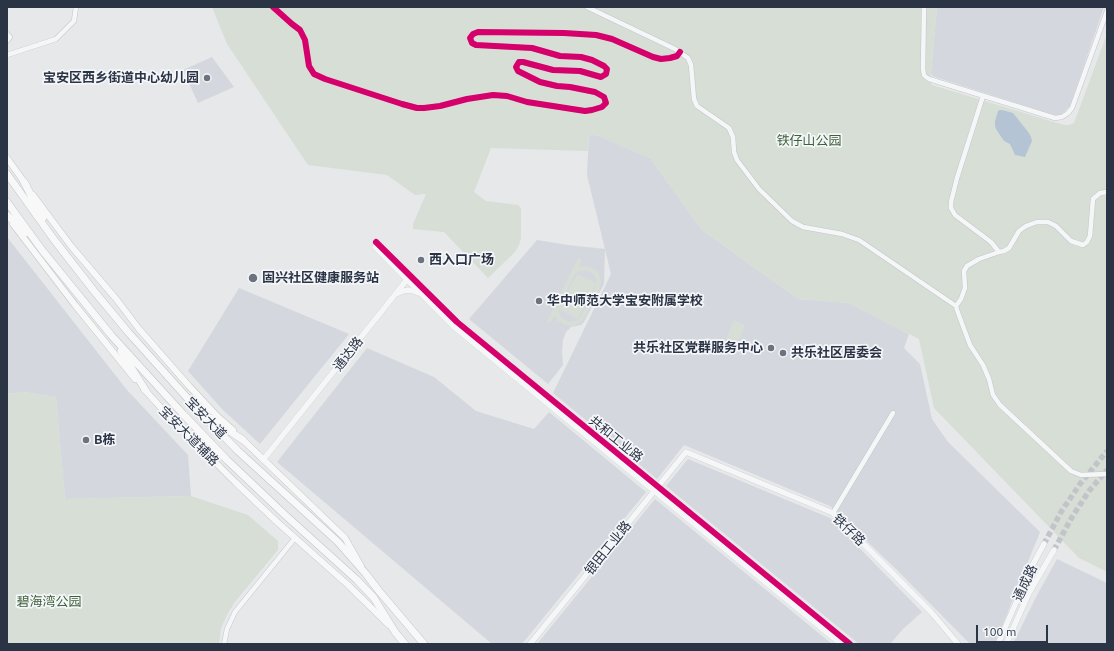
<!DOCTYPE html>
<meta charset="utf-8">
<style>
body{margin:0}
#map{position:relative;width:1114px;height:651px;overflow:hidden;background:#e6e8ea;font-family:Ubuntu,sans-serif}
canvas{display:block}
.frame{position:absolute;inset:0;border:8px solid #2b3445;pointer-events:none}
.scale{position:absolute;left:976px;top:625px;width:72px;height:18px;box-sizing:border-box;border:2px solid #2b3445;border-top:0;padding-left:5px;font-size:12px;line-height:14px;white-space:nowrap;color:#2b3445;-webkit-text-stroke:3px #f4f6f9;paint-order:stroke}
</style>
<div id="map">
<canvas width="1114" height="651"></canvas>
<div class="frame"></div>
<div class="scale">100 m</div>
</div>
<script>
const ctx = document.querySelector('canvas').getContext('2d');
ctx.lineJoin = 'round';
function fill(path, color) { ctx.fillStyle = color; ctx.fill(path, 'evenodd'); }
const shape = rows => new Path2D(rows.map(r => 'M' + r).join(''));
function strokePath(path, color, width, dash) { ctx.strokeStyle = color; ctx.lineWidth = width; ctx.lineCap = dash ? 'butt' : 'round'; ctx.setLineDash(dash || []); ctx.stroke(path); }
function label(font, color, halo, rows, align = 'center') {
  ctx.font = font + ' Ubuntu,"Noto Sans SC",sans-serif'; ctx.lineWidth = 3.5; ctx.setLineDash([]); ctx.textBaseline = 'middle'; ctx.strokeStyle = halo; ctx.fillStyle = color; for (const [text, x, y, turn = 0] of rows) {
    ctx.save(); ctx.translate(x, y); ctx.rotate((+turn || 0) * Math.PI / 180); ctx.textAlign = isNaN(turn) ? turn : align; if (halo) ctx.strokeText(text, 0, 0); ctx.fillText(text, 0, 0); ctx.restore();
  }
}
fill(shape([
 [937,7,1104,7,1070,106,1063,113,1059,115,1054,115,932,76,931,73],
 [212,57,234,87,198,103,183,70],
 [589,134,599,136,650,158,702,230,798,299,849,303,909,334,904,348,920,364,932,419,948,442,1040,532,995,644,970,644,896,569,830,506,684,445,657,479,553,393,611,274,587,175],
 [7,237,127,390,188,455,191,496,65,499,56,397,24,392,7,394],
 [537,240,568,245,605,249,604,284,584,322,581,325,571,327,566,332,563,340,562,352,563,365,548,384,469,319],
 [239,288,349,334,260,444,223,410,188,371],
 [367,348,434,377,476,411,534,429,549,412,646,492,522,644,492,644,277,462],
 [688,459,830,518,922,612,903,629,890,644,859,644,666,486],
 [655,499,832,644,537,644],
 [1057,559,1107,583,1107,644,1013,644,1036,597]
]), '#d4d7dd');
fill(shape([
 [212,7,937,7,930,82,932,85,1064,125,1069,125,1074,123,1107,34,1107,572,1079,558,934,408,919,339,849,303,798,299,702,230,650,158,599,136,589,134,588,151,491,148,474,192,486,201,518,205,521,208,521,238,519,245,515,252,488,278,444,232,413,229,413,224,426,194,415,195,387,175,308,165,227,44],
 [578,258,582,260,579,267,586,266,590,267,597,271,599,274,601,282,599,289,585,317,580,323,573,326,565,325,558,321,555,315,550,323,547,321],
 [586,270,593,274,596,279,597,283,577,274,559,309,560,304,575,274,580,271],
 [596,283,595,288,580,318,575,321,569,322,562,318,559,313,559,309,578,319],
 [734,320,745,325,735,349,724,344],
 [24,392,56,397,65,499,191,496,248,515,278,541,278,550,234,603,227,615,221,628,219,644,7,644,7,394]
]), '#d6ded6');
fill(shape([
 [1000,110,1002,110,1013,113,1029,133,1031,137,1032,141,1025,157,1015,155,1010,144,1004,141,996,129,995,126,995,121,998,111]
]), '#b4c4d5');
strokePath(shape([
 [1044,544,1061,512,1080,484,1107,451],
 [1054,550,1072,517,1089,491,1107,470]
]), '#c1c4c9', 5.5, [5.5, 3]);
const minor = shape([
 [273,7,292,24,300,30,305,40,309,66,314,74,325,79,402,104,417,108,424,108,440,106,467,99,493,95,507,96,527,102,585,111,592,110,602,107,606,103,604,97,595,92,570,87,557,86,540,82,518,71,516,67,519,62,523,62,553,70,580,71,601,77,606,74,607,69,604,66,592,60,581,57,560,56,532,48,476,45,472,43,470,38,473,34,478,32,564,33,596,35,612,39,653,57,661,59,670,58,677,56,680,52],
 [587,7,675,49,688,58,691,65,694,99,697,106,729,128,733,137,734,152,737,160,759,189,792,221,803,227,842,234,859,240,956,306],
 [924,7,923,69,924,75,926,77,929,79,1055,118,1062,117,1068,113,1072,108,1107,11],
 [7,34,10,37,7,41],
 [7,55,56,39,74,21,76,7],
 [983,96,957,178,951,202,951,208,955,215,991,242,999,252,1004,251,1009,248,1019,231,1026,226,1037,222,1048,222,1056,226,1071,241,1083,245,1087,242,1090,236,1093,199,1100,193,1107,192],
 [999,252,979,259,967,266,964,271,965,288,961,299,956,306,957,310,970,345,983,365,989,379,993,395,1000,405,1071,471,1081,475,1107,474],
 [833,513,893,413],
 [224,644,227,629,235,612,295,538]
]);
const tertiary = shape([
 [376,242,457,322,850,644],
 [375,247,453,326,841,644],
 [396,294,401,292,407,290,414,291,418,293],
 [263,460,409,277],
 [530,644,686,452,833,513,931,612,958,644],
 [998,644,1032,566,1044,544],
 [1006,644,1029,593,1054,550]
]);
const secondary = shape([
 [7,158,27,186],
 [33,195,71,246,117,300,139,329,189,386,217,416,233,430],
 [13,224,75,305,135,379],
 [144,389,163,410,235,482,276,521,348,585,389,625],
 [241,438,345,538,361,566]
]);
const primary = shape([
 [7,174,55,241,94,291,128,332,198,410,238,451,338,542,366,574,379,591,424,644],
 [24,182,43,218],
 [7,202,42,250,111,335,183,414,227,460,284,514,357,580,374,598,395,632,405,644],
 [7,215,25,233],
 [121,351,146,391],
 [210,418,243,440]
]);
strokePath(minor, '#c4c6c8', 5.5);
strokePath(tertiary, '#c4c6c8', 6);
strokePath(secondary, '#c4c6c8', 7);
strokePath(primary, '#c2c5c8', 8);
strokePath(minor, '#f5f6f7', 4.5);
strokePath(tertiary, '#f5f6f7', 5.5);
strokePath(secondary, '#f8f8f8', 6);
strokePath(primary, '#f8f8f8', 7);
strokePath(shape([
 [273,7,292,24,300,30,305,40,309,66,314,74,325,79,402,104,417,108,424,108,440,106,467,99,493,95,507,96,527,102,585,111,592,110,602,107,606,103,604,97,595,92,570,87,557,86,540,82,518,71,516,67,519,62,523,62,553,70,580,71,601,77,606,74,607,69,604,66,592,60,581,57,560,56,532,48,476,45,472,43,470,38,473,34,478,32,564,33,596,35,612,39,653,57,661,59,670,58,677,56,680,52],
 [376,242,457,322,850,644]
]), '#d6006c', 6);
for (const [x, y, r, color] of [
 [207,78,4,"#6c737f"],
 [421,260,4,"#6c737f"],
 [253,278,5,"#6c737f"],
 [539,301,4,"#6c737f"],
 [771,348,4,"#6c737f"],
 [783,353,4,"#6c737f"],
 [86,440,4,"#6c737f"]
]) { const dot = new Path2D(); dot.arc(x, y, r, 0, 2 * Math.PI); ctx.fillStyle = color; ctx.fill(dot); strokePath(dot, '#f4f6f9', 1.5); }
label('bold 13px', '#2b3445', '#f4f6f9', [
 ["宝安区西乡街道中心幼儿园",199,78,"right"],
 ["西入口广场",429,260],
 ["固兴社区健康服务站",262,278],
 ["华中师范大学宝安附属学校",547,301],
 ["共乐社区党群服务中心",763,348,"right"],
 ["共乐社区居委会",791,353],
 ["B栋",94,440]
], 'left');
label('13px', '#3f6138', '#f4f6f9', [
 ["铁仔山公园",809,141],
 ["碧海湾公园",49,602]
]);
label('13px', '#2b3445', '#f4f6f9', [
 ["通达路",348,354,-52],
 ["宝安大道",206,418,46],
 ["宝安大道辅路",189,436,45],
 ["共和工业路",616,439,39],
 ["铁仔路",849,530,44],
 ["银田工业路",608,548,-51],
 ["通成路",1025,583,-65]
]);
</script>
